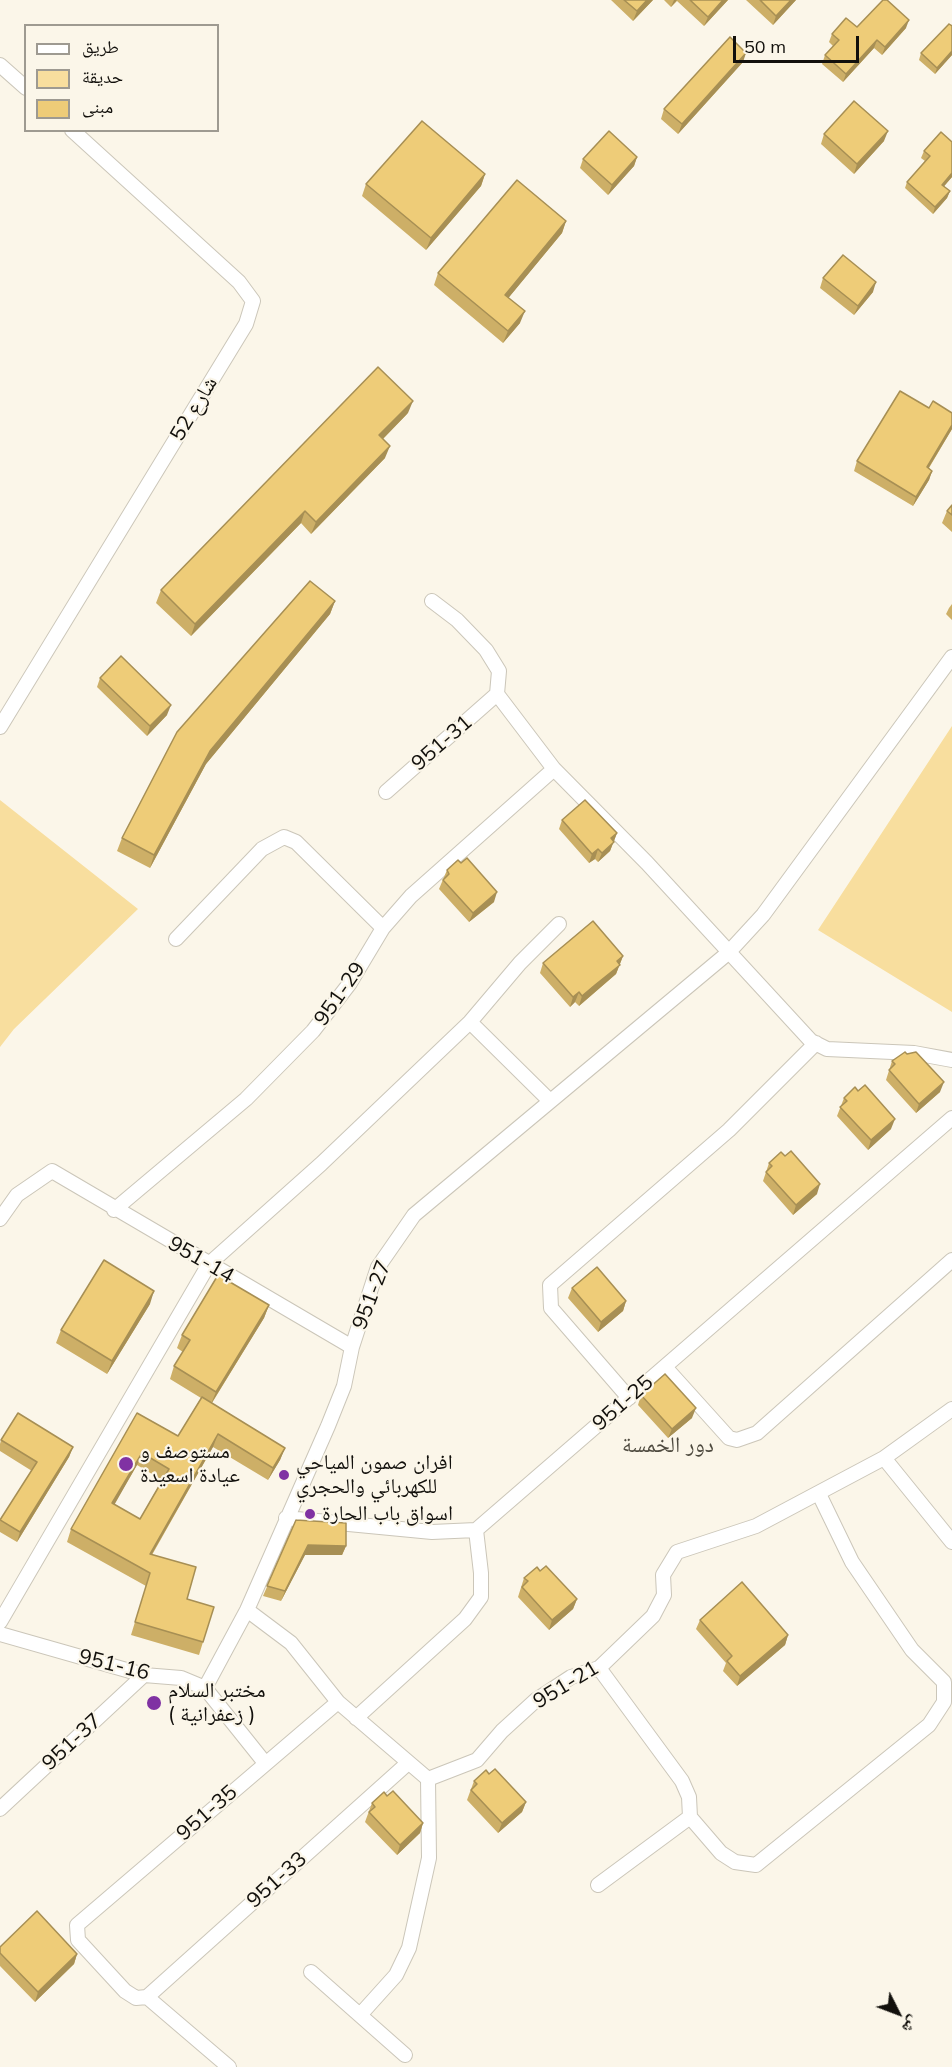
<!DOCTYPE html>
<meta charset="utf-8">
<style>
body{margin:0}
#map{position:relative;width:952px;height:2067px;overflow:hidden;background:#fbf6e9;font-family:Mulish,"Noto Naskh Arabic",sans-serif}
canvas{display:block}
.legend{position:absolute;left:24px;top:24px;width:195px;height:108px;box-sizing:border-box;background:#fbf6e9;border:2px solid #9e9a91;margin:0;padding:8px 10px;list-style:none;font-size:18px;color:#12100c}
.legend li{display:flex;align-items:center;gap:12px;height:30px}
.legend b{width:30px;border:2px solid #9e9a91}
.north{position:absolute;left:868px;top:1983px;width:60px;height:60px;-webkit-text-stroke:4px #fbf6e9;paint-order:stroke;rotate:132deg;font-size:16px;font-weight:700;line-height:24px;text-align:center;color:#12100c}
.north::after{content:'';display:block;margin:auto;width:21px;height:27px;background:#12100c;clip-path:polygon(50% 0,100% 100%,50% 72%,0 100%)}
.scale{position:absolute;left:733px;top:36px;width:126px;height:27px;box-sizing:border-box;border:3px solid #12100c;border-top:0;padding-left:8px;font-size:18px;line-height:21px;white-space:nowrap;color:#12100c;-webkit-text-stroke:4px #fbf6e9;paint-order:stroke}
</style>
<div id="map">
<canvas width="952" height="2067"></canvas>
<ul class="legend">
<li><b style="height:8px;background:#fff"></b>طريق</li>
<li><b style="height:16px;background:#f8de9e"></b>حديقة</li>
<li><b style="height:16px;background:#eecc78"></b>مبنى</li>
</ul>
<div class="north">ش</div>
<div class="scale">50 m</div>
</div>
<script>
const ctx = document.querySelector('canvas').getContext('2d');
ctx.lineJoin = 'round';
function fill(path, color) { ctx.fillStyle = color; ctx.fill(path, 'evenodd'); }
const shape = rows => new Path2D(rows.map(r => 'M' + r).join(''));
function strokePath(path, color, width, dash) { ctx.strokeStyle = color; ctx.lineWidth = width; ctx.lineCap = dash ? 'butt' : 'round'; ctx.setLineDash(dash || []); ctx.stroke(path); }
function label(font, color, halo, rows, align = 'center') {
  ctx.font = font + ' Mulish,"Noto Naskh Arabic",sans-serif'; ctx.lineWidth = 4.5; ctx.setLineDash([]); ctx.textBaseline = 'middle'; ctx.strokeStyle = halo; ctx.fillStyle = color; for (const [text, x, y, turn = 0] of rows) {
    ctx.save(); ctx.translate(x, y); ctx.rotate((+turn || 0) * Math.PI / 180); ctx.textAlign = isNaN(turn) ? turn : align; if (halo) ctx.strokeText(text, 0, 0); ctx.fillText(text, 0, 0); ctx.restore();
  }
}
fill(shape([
 [952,726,952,1012,818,930],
 [0,800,138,909,14,1029,0,1047]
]), '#f8de9e');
const minor = shape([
 [0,65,26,88],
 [432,601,457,620,486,650,499,671,497,694,554,769,647,863,811,1041,827,1049,914,1053,952,1060],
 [0,727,246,324,253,301,239,282,72,130],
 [386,792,497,694],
 [176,939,262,849,284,837,296,842,383,928],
 [470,1022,550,1101],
 [114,1210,246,1099,313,1031,350,983,383,928,411,896,554,769],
 [0,1219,17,1195,52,1171,352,1347],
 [665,1367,729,1438,737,1440,757,1433,952,1260],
 [629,1398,551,1308,550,1285,729,1130,816,1043],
 [884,1458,952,1542],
 [286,1518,432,1532,476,1530],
 [247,1610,291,1643,338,1702,428,1779],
 [0,1622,209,1264,321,1164,470,1022,520,963,559,924],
 [0,1634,144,1675,181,1678,205,1688,265,1763],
 [599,1668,682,1781,689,1797,690,1817,721,1853,735,1862,756,1865,929,1725,944,1702,944,1682,912,1650,852,1562,819,1494],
 [205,1688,247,1610,328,1426,344,1386,352,1347,378,1267,414,1215,728,953,763,915,952,657],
 [356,1718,465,1619,481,1597,481,1573,476,1530,952,1118],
 [428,1779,477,1760,502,1731,536,1700,571,1677,599,1668,653,1616,664,1595,663,1575,677,1552,756,1526,884,1458,952,1409],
 [0,1809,144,1675],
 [598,1885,690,1817],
 [311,1972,405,2055],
 [147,1997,408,1763],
 [360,2015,396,1975,409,1948,429,1858,428,1779],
 [229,2067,147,1997,136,1998,125,1991,78,1940,77,1925,338,1702]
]);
strokePath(minor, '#cbc6b9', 16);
strokePath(minor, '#fff', 14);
fill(shape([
 [611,0,653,0,633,21],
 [664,0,728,0,704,26,677,1,671,7],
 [746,0,796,0,773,25],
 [952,26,952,55,935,74,919,60,921,53],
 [857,27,906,28,882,55,874,48,843,82,822,64,825,55,833,46,829,42,832,34],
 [743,62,678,134,661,119,664,109],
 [824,134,884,141,854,174,821,144],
 [952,142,952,177,944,186,950,191,947,198,933,214,905,188,907,182,925,161,921,158,924,151],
 [637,157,634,166,608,195,580,168,583,159],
 [485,174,481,186,426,250,362,196,366,184],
 [566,221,562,233,508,298,520,323,503,343,434,285,438,273],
 [823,278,873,292,854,315,820,288],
 [929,408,952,413,952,429,929,468,932,471,929,480,913,506,854,471,857,461],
 [408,413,383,439,385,458,311,534,301,523,191,636,156,603,161,590],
 [952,505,952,532,942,523,947,511],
 [335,601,330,614,206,764,150,868,117,851,122,838],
 [952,604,952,620,946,614,949,608],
 [100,678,167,715,147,736,97,687],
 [562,820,617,833,610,851,598,862,595,859,589,863,559,829],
 [447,870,494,902,469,922,439,889],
 [623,956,616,974,579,1006,575,1002,570,1007,540,973,543,963],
 [892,1061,940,1092,916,1113,886,1080],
 [844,1098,891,1129,868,1150,837,1116],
 [769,1163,817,1194,793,1215,763,1181],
 [572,1288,626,1301,623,1311,598,1332,568,1298],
 [150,1304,107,1374,56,1343,61,1330],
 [269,1305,264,1318,212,1403,285,1448,280,1460,268,1480,213,1447,152,1555,187,1599,203,1642,199,1655,131,1635,146,1586,67,1542,71,1529,137,1413,178,1436,201,1398,170,1379,174,1366,183,1352,177,1348,182,1335],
 [137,1465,162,1480,140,1519,114,1504],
 [641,1395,692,1418,668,1438,638,1405],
 [1,1440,73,1447,69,1457,17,1542,0,1532,0,1521,32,1471,0,1451,0,1444],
 [296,1520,346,1546,342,1555,305,1555,281,1601,263,1596],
 [524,1578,577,1599,573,1609,549,1630,518,1597],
 [700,1620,788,1635,785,1645,737,1686,723,1671,726,1663,696,1629],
 [489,1774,526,1802,522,1812,498,1833,467,1800,474,1781],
 [387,1796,423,1823,420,1833,397,1855,365,1822,372,1803],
 [0,1947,77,1954,74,1964,35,2002,0,1966]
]), '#cdaf67');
fill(shape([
 [647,0,653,0,633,21,637,11],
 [674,0,677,0,671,7],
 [723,0,728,0,704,26,708,17],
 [791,0,796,0,773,25,776,16],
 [909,20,906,28,882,55,885,47],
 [877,40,874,48,843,82,846,74],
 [952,51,952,55,935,74,937,68],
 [746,53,743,62,678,134,682,124],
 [888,131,884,141,854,174,857,164],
 [637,157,634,166,608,195,612,185],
 [952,173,952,177,940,191,942,185],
 [485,174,481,186,426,250,431,238],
 [950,191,947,198,933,214,935,207],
 [566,221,562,233,501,307,505,295],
 [876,282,873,292,854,315,858,306],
 [525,311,520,323,503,343,508,331],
 [413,401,408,413,374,448,379,435],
 [952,425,952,429,923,477,927,467],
 [390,446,385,458,311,534,316,522],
 [932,471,929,480,913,506,916,497],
 [305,511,301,523,191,636,195,624],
 [335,601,330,614,206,764,150,868,154,855,210,751],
 [171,705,167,715,147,736,150,726],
 [617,833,610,851,598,862,602,853,611,838],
 [598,849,595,859,589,863,592,854],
 [497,892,494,902,469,922,473,913],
 [623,956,616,974,579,1006,582,996],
 [579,992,575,1002,570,1007,573,997],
 [944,1082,940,1092,916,1113,919,1104],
 [895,1119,891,1129,868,1150,871,1140],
 [820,1184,817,1194,793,1215,796,1205],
 [154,1291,150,1304,107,1374,112,1361],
 [626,1301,623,1311,598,1332,601,1322],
 [269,1305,264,1318,211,1404,216,1392],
 [696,1408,692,1418,668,1438,672,1429],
 [218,1434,213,1447,145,1566,150,1554],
 [73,1447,69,1457,17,1542,20,1532],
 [285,1448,280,1460,268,1480,273,1468],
 [142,1453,137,1465,108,1516,112,1503],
 [308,1545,346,1546,342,1555,305,1555,281,1601,285,1591],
 [577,1599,573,1609,549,1630,552,1620],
 [788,1635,785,1645,737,1686,740,1676],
 [526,1802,522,1812,498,1833,502,1823],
 [423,1823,420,1833,397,1855,400,1845],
 [77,1954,74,1964,35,2002,38,1992]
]), '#a78f54');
const building = shape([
 [624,0,647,0,637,11,624,0],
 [690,0,723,0,708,17,690,0],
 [760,0,791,0,776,16,760,0],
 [883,0,887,0,909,20,885,47,877,40,846,74,825,55,839,40,832,34,846,18,857,27,883,0],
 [949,24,952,26,952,51,937,68,921,53,949,24],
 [730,37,746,53,682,124,664,109,730,37],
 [854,101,888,131,857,164,824,134,854,101],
 [422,121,485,174,431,238,366,184,422,121],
 [609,131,637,157,612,185,583,159,609,131],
 [941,132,952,142,952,173,942,185,950,191,935,207,907,182,930,156,924,151,941,132],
 [517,180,566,221,505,295,525,311,508,331,438,273,517,180],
 [843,255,876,282,858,306,823,278,843,255],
 [378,367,413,401,379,435,390,446,316,522,305,511,195,624,161,590,378,367],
 [900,391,929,408,933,401,952,413,952,425,927,467,932,471,916,497,857,461,900,391],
 [952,505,952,515,947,511,952,505],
 [310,581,335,601,210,751,154,855,122,838,177,732,310,581],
 [121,656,171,705,150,726,100,678,121,656],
 [585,800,617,833,611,838,614,842,602,853,598,849,592,854,562,820,585,800],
 [467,858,497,892,473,913,443,880,449,874,447,870,458,860,461,863,467,858],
 [593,921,623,956,617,961,620,965,595,985,582,996,579,992,573,997,543,963,593,921],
 [905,1052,907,1054,916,1052,944,1082,919,1104,889,1070,895,1064,892,1061,905,1052],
 [865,1085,895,1119,871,1140,840,1107,847,1101,844,1098,855,1087,858,1091,865,1085],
 [791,1151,820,1184,796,1205,766,1172,772,1166,769,1163,781,1152,785,1156,791,1151],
 [104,1260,154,1291,112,1361,61,1330,104,1260],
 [597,1267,626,1301,601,1322,572,1288,597,1267],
 [218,1275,269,1305,216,1392,174,1366,190,1340,182,1335,218,1275],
 [665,1374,696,1408,672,1429,641,1395,665,1374],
 [202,1397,285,1448,273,1468,218,1434,150,1554,196,1567,187,1599,214,1607,203,1642,135,1622,150,1573,71,1529,137,1413,178,1436,202,1397],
 [142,1453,169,1469,140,1519,112,1503,142,1453],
 [18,1413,73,1447,20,1532,0,1520,37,1462,1,1440,18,1413],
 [296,1520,346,1523,346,1546,308,1545,285,1591,267,1586,296,1520],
 [546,1566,577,1599,552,1620,522,1587,528,1581,524,1578,537,1567,540,1571,546,1566],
 [742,1582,788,1635,740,1676,727,1661,732,1656,700,1620,742,1582],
 [495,1769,526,1802,502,1823,471,1790,477,1784,474,1781,486,1770,489,1774,495,1769],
 [393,1791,423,1823,400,1845,369,1812,375,1807,372,1803,384,1792,387,1796,393,1791],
 [37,1911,77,1954,38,1992,0,1953,0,1947,37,1911]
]);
fill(building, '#eecc78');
strokePath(building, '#a78f54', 1.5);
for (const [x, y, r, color] of [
 [126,1464,8,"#8032a3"],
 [284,1475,6,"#8032a3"],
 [310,1514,6,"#8032a3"],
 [154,1703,8,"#8032a3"]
]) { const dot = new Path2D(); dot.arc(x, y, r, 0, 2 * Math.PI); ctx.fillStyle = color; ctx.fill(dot); strokePath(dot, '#fbf6e9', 2); }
label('21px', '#12100c', '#fbf6e9', [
 ["شارع 52",194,409,-59],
 ["951-31",442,743,-41],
 ["951-29",340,994,-55],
 ["951-14",201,1260,30],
 ["951-27",372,1295,-69],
 ["951-25",623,1403,-41],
 ["951-16",114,1665,14],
 ["951-21",566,1685,-31],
 ["951-37",72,1742,-43],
 ["951-35",207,1813,-41],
 ["951-33",277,1880,-42]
]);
label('21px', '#12100c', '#fbf6e9', [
 ["مستوصف و",140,1452],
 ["عيادة اسعيدة",140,1476],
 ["افران صمون المياحي",296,1463],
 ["للكهربائي والحجري",296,1487],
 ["اسواق باب الحارة",322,1514],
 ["مختبر السلام",168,1691],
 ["( زعفرانية )",168,1715]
], 'left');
label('22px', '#4e4a3f', '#fbf6e9', [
 ["دور الخمسة",668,1445]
]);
</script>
